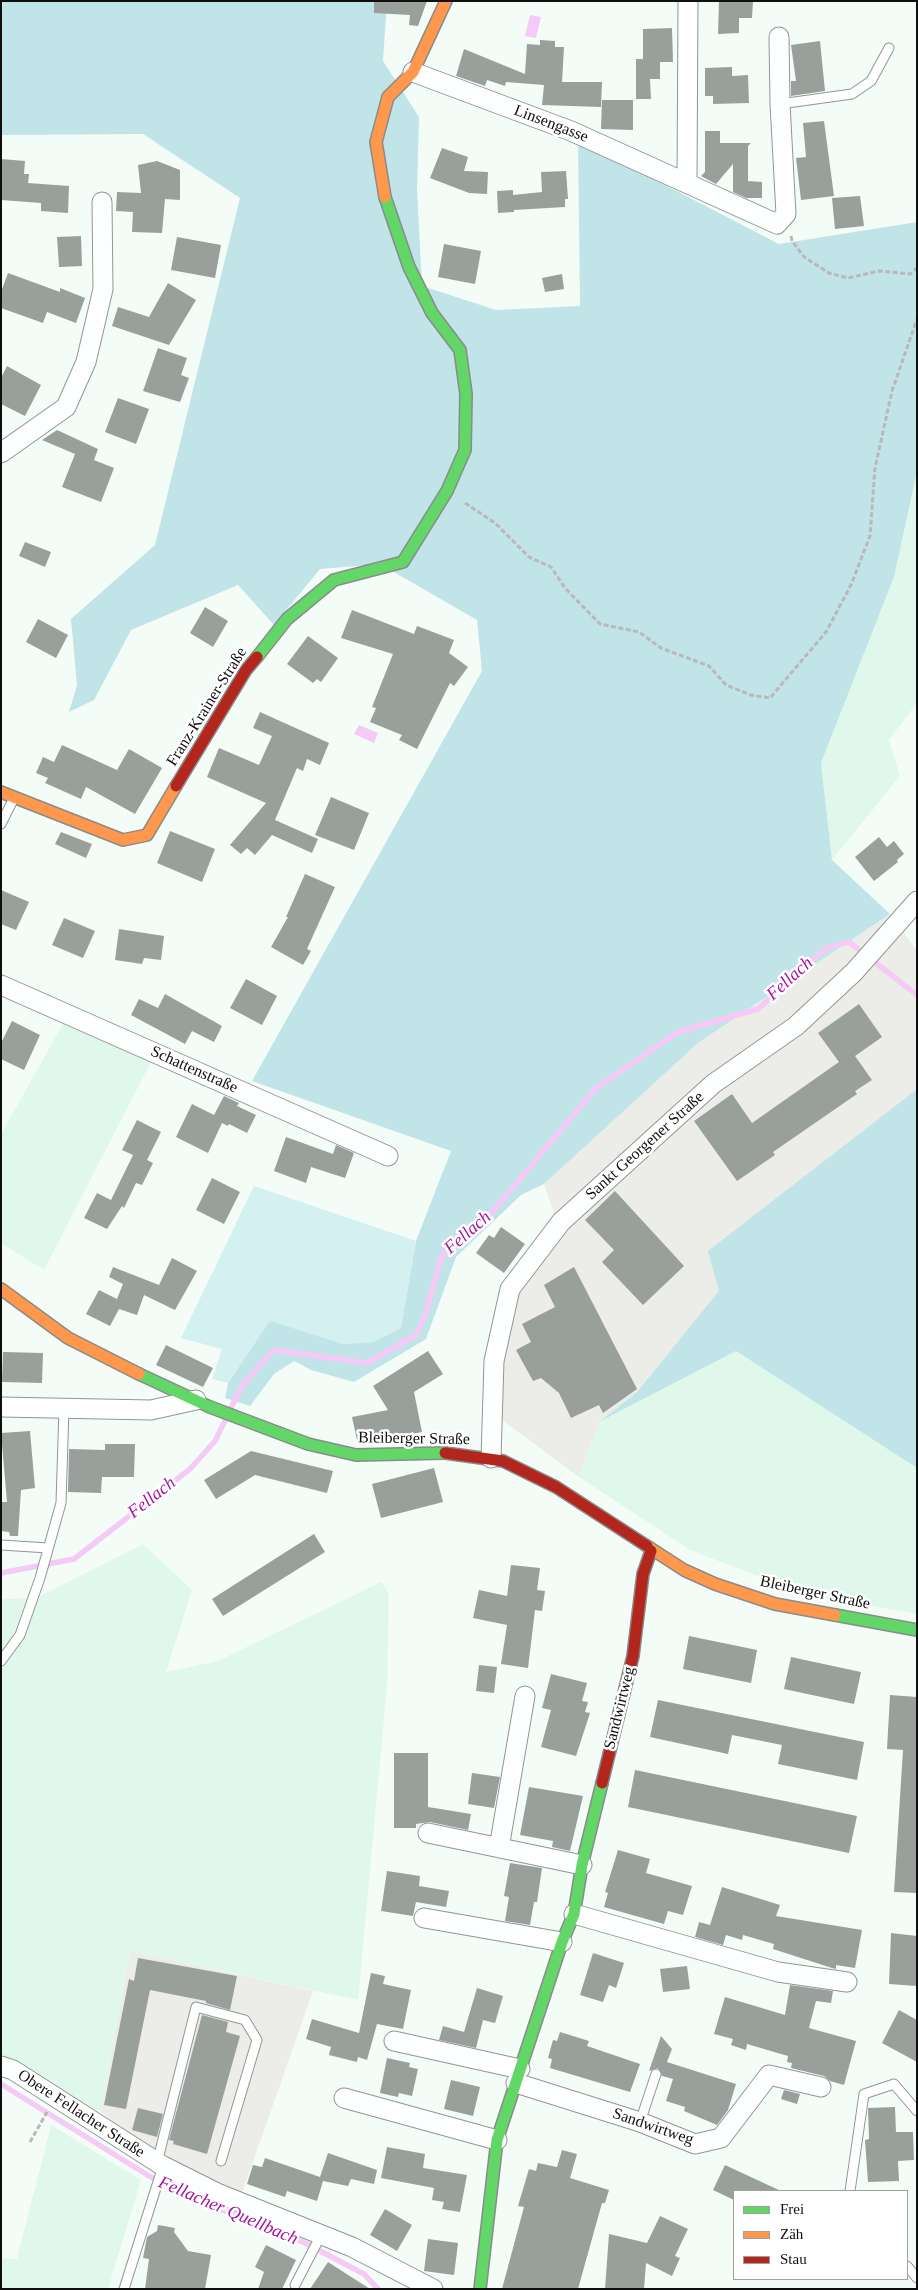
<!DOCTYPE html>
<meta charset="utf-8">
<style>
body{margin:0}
#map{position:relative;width:918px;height:2290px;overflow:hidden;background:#f4fcf7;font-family:Georgia,serif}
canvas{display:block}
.frame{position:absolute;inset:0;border:2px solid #0f0f0f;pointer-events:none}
.legend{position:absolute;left:733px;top:2190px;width:175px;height:90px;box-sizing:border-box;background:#fff;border:1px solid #9f9f9f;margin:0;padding:6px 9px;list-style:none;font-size:15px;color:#0f0f0f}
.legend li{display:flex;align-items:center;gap:10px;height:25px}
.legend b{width:25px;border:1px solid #9f9f9f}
</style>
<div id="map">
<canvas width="918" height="2290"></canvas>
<div class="frame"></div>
<ul class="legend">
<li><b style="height:6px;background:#63d668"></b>Frei</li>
<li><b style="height:6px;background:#ff974d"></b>Zäh</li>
<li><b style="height:6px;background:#b3261e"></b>Stau</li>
</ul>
</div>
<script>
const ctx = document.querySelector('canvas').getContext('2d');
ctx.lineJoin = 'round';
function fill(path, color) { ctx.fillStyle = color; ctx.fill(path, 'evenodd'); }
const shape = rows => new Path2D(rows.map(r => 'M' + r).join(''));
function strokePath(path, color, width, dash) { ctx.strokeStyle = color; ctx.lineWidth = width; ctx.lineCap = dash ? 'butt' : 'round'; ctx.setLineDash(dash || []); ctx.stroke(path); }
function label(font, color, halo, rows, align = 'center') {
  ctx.font = font + ' Georgia,serif'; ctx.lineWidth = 5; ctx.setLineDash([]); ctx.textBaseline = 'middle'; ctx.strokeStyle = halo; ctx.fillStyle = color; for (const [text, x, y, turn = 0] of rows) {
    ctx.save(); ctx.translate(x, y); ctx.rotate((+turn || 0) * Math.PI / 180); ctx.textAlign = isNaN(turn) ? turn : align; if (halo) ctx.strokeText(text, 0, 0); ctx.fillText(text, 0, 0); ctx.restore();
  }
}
fill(shape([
 [890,914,917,951,917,1089,709,1251,720,1291,637,1392,599,1422,579,1477,498,1417,500,1302,554,1212,544,1184,698,1043],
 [130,1951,313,1991,242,2193,149,2149,101,2112]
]), '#ecece8');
fill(shape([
 [917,472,917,703,889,740,900,776,832,860,821,763,894,577],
 [63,1024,151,1062,44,1270,1,1243,1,1134],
 [736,1351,917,1468,917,1614,805,1594,690,1550,579,1477,599,1422],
 [143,1544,192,1590,166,1672,218,1661,381,1582,389,1594,387,1686,358,2000,130,1951,101,2112,1,2065,1,1599,36,1598],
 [51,2125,141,2180,108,2289,1,2289,1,2258,17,2259]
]), '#e0f8ec');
fill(shape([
 [254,1186,416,1241,401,1328,373,1342,343,1344,270,1322,228,1383,212,1379,222,1349,181,1338]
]), '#d4f0f0');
fill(shape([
 [1,1,387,1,383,61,419,117,417,189,422,286,496,310,580,306,578,140,779,244,917,222,917,472,894,577,821,763,832,860,890,914,698,1043,544,1184,521,1195,456,1257,426,1339,354,1382,311,1370,294,1361,274,1374,250,1406,225,1398,228,1383,270,1321,343,1344,373,1342,401,1328,416,1241,451,1151,252,1081,482,671,477,620,380,564,320,569,274,625,238,585,131,630,94,700,69,712,77,685,71,619,155,545,240,198,143,134,1,135],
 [917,1089,917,1468,736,1351,599,1422,637,1392,719,1291,708,1251]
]), '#c1e4e8');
fill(shape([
 [530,15,541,17,536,38,525,36],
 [359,725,378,733,374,743,354,734]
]), '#f5caf7');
strokePath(shape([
 [231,1408,243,1384,274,1350,367,1363,416,1335,426,1312,442,1255,488,1217,596,1088,678,1032,758,1009,826,948,849,942,917,995],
 [1,1573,74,1559,190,1469,215,1441,226,1419],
 [1,2084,170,2189,305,2243,364,2274,378,2289]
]), '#f5caf7', 5.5);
fill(shape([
 [374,1,427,1,418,26,409,25,410,15,374,13],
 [719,1,753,1,752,18,739,18,739,33,718,34],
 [672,28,673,62,660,62,660,79,650,79,651,99,636,99,636,59,643,59,643,29],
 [540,40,555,41,555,47,564,47,562,82,602,82,601,107,542,105,544,85,506,82,505,86,487,80,485,86,456,76,464,49,525,74,527,44,540,45],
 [820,41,825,91,791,96,791,81,796,81,791,45],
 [732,67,732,76,748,75,749,103,713,104,713,96,705,96,705,68],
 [602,100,633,100,633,130,601,129],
 [824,121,834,196,801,200,796,158,806,157,803,123],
 [705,131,720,131,720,143,751,143,748,146,748,181,762,182,762,198,746,198,733,192,733,164,716,184,701,176,705,172],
 [442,148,468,157,464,171,488,172,487,194,469,193,430,178],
 [1,159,25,161,24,174,29,174,28,183,69,186,68,213,41,211,41,203,1,200],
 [157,161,180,170,180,200,165,199,162,233,132,232,133,212,116,211,117,192,141,193,138,165],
 [566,171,568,199,565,199,565,207,514,210,514,212,498,213,497,191,513,190,513,195,542,192,541,172],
 [860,196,864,226,835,229,832,198],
 [81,236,82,266,59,267,57,237],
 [177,237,221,245,215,278,171,270],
 [444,244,481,251,475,284,438,277],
 [8,273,60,292,60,288,85,298,76,323,47,312,43,323,1,308,1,292],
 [562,274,564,289,545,292,542,278],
 [168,283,196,300,169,345,112,326,118,307,149,317],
 [158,348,187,358,181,375,189,378,180,402,143,391],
 [7,366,41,385,25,416,1,404,1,378],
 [118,398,149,409,136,444,105,432],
 [57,430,98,449,94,460,114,468,101,502,62,487,75,454,42,440],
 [25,542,51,552,45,567,19,556],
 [205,607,228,621,213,647,190,633],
 [352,610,414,634,417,626,454,640,449,653,468,667,454,686,450,683,417,749,399,740,402,735,370,722,376,708,372,707,393,654,341,638],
 [38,619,68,635,56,658,26,642],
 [308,636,338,658,321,682,317,679,313,683,287,664],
 [260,712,329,743,320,765,307,759,303,771,297,768,275,820,318,839,312,853,272,835,255,855,247,848,241,854,230,845,266,803,207,777,219,748,259,765,272,736,253,728],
 [62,745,117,770,129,749,162,768,135,814,86,787,81,799,45,783,48,778,36,773,43,757,54,762],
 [331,797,369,813,354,850,315,835],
 [170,831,215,849,202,882,157,863],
 [61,832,92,844,86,858,55,844],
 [879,837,887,847,894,841,904,854,897,860,898,862,874,881,855,857],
 [305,874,335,887,307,949,311,951,303,965,271,947,288,917,286,917],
 [1,890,29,902,16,930,1,924],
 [64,918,95,931,83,958,52,945],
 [119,929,164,936,161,960,144,958,142,964,115,960],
 [246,979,277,996,262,1025,230,1008],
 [165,994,222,1026,214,1042,192,1031,185,1044,131,1015,139,999,158,1008],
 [859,1004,882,1037,855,1056,872,1080,855,1091,857,1094,773,1152,775,1155,737,1181,694,1121,732,1094,752,1123,839,1062,818,1033],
 [12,1021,40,1035,24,1070,1,1059,1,1043],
 [224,1096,239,1103,237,1106,256,1115,247,1133,229,1124,228,1126,222,1123,208,1153,176,1137,192,1104,214,1115],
 [137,1120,161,1132,147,1160,153,1163,142,1185,136,1183,124,1208,122,1206,107,1229,84,1218,97,1193,111,1200,133,1155,122,1150],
 [286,1137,333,1154,336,1145,354,1153,345,1178,311,1167,306,1183,274,1171],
 [212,1178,240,1192,224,1224,196,1210],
 [615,1191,684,1266,643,1305,602,1262,614,1250,585,1220],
 [501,1227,525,1244,504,1273,476,1253,489,1235,494,1238],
 [172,1258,197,1271,175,1310,144,1295,137,1315,119,1309,110,1326,86,1314,99,1290,117,1299,123,1284,109,1277,113,1267,159,1285],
 [574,1267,637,1389,603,1413,599,1405,571,1418,559,1393,541,1378,533,1381,516,1350,531,1342,522,1324,555,1307,544,1285],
 [166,1345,213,1368,203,1387,156,1365],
 [428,1351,443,1374,414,1392,422,1432,389,1439,357,1440,352,1417,388,1410,373,1386],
 [3,1352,43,1353,42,1383,2,1382],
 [30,1431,35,1488,21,1490,18,1536,10,1536,9,1532,1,1531,1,1502,7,1502,1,1433],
 [105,1444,135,1444,134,1477,102,1477,101,1493,68,1492,69,1449,105,1450],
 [251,1451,333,1471,327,1493,255,1475,216,1499,204,1480],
 [434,1468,443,1502,381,1518,372,1484],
 [314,1534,325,1552,223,1616,212,1599],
 [511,1565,540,1568,537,1590,545,1591,542,1611,535,1610,528,1668,501,1664,507,1625,473,1618,479,1590,507,1596],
 [689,1636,757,1650,751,1683,683,1669],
 [791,1657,861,1672,854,1704,784,1689],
 [479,1665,497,1667,494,1693,476,1691],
 [551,1674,587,1683,582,1701,588,1702,585,1712,590,1713,576,1756,541,1747,551,1710,542,1708],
 [890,1695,917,1697,917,1893,894,1892,903,1750,887,1749],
 [658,1700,864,1742,857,1780,778,1764,782,1745,732,1735,728,1754,650,1737],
 [394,1753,428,1753,428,1807,471,1814,468,1830,430,1822,416,1824,416,1828,394,1828],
 [635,1770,857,1816,849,1853,628,1807],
 [472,1773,500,1777,494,1808,468,1804],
 [529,1787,583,1796,570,1851,552,1847,553,1841,520,1835],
 [618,1850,650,1859,646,1873,692,1886,683,1915,668,1911,664,1924,604,1907,608,1893,605,1892],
 [510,1863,542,1868,537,1902,534,1902,530,1925,505,1921,509,1897,504,1896],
 [387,1871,420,1876,419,1886,449,1891,446,1907,416,1902,413,1916,381,1911],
 [722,1887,780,1905,776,1916,862,1930,855,1968,836,1965,836,1969,832,1968,773,1949,774,1944,743,1935,742,1940,726,1935,723,1945,695,1937,699,1922,710,1925],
 [891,1933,917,1936,917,1986,889,1984],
 [593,1953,624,1963,616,1988,609,1985,603,2002,580,1995],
 [138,1958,237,1976,230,2010,206,2003,206,2001,150,1990,126,2109,104,2105,129,1979,134,1981],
 [687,1966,690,1989,663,1992,660,1969],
 [371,1973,385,1976,383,1984,411,1990,403,2029,377,2024,367,2060,358,2057,357,2062,329,2055,331,2047,306,2039,312,2019,359,2033],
 [790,1985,833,1991,831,2003,816,2001,809,2028,856,2041,844,2085,830,2081,824,2076,791,2068,792,2063,787,2062,788,2056,747,2044,746,2050,731,2045,733,2039,714,2034,725,1997,785,2015],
 [477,1988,503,1996,495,2023,483,2020,476,2048,439,2040,443,2026,464,2032],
 [899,2010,917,2020,917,2062,882,2043],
 [202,2015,228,2022,226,2032,240,2036,207,2154,173,2144,174,2141,169,2140],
 [560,2032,589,2041,587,2046,640,2064,630,2092,550,2068,552,2059,548,2058,553,2040,557,2041],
 [661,2036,672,2049,667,2062,736,2084,728,2110,717,2125,684,2111,685,2107,666,2101,673,2079,662,2076,658,2068,649,2071],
 [387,2058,410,2063,409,2067,418,2069,412,2096,399,2093,398,2097,380,2093],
 [451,2080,480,2087,473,2116,444,2109],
 [784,2090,800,2094,797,2104,781,2099],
 [895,2107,896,2132,913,2132,914,2160,898,2161,899,2181,868,2182,865,2140,869,2139,868,2108],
 [138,2108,163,2114,157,2137,132,2130],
 [387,2147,425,2154,423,2168,467,2175,460,2212,442,2209,444,2202,432,2200,434,2188,381,2178],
 [562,2150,577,2154,570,2178,609,2190,605,2203,602,2203,578,2289,502,2289,524,2207,518,2206,529,2169,536,2171,538,2163,557,2167],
 [328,2153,377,2170,374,2184,351,2179,348,2186,323,2181,317,2201,287,2191,285,2197,247,2184,253,2165,262,2167,265,2158,320,2177],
 [725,2165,781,2191,734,2191,734,2200,713,2190],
 [385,2209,412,2225,397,2251,370,2235],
 [660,2216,688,2229,675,2256,680,2258,672,2276,646,2263,644,2289,605,2289,609,2234,647,2243],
 [158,2225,175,2228,174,2232,188,2251,211,2255,205,2289,145,2289,149,2259,143,2258,146,2242,147,2237,157,2231],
 [428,2239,458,2243,454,2275,424,2271],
 [266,2245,296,2260,282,2289,258,2289,264,2272,255,2267],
 [328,2262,370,2289,310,2289]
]), '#99a09b');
const lane = shape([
 [780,104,852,94,871,81,889,48],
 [1,824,13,800],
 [1,1545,48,1548],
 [1,1661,20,1635,40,1578,61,1503,64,1408],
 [640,2122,656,2074],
 [157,2163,196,2007,245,2020,257,2040,221,2161],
 [850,2191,864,2094,894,2084,917,2111],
 [907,2266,917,2278],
 [295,2285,321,2235],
 [124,2289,163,2166]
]);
const street = shape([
 [413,72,571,131,777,224,786,214,780,104,779,37],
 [687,182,688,1],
 [1,453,66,407,86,362,103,289,102,202],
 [1,985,388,1156],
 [1,1407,151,1410,196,1400],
 [491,1458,494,1361,510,1289,561,1222,713,1084,796,1026,854,972,917,901],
 [428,1833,582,1865],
 [499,1848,525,1696],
 [574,1914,778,1972,847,1982],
 [424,1918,562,1942],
 [394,2041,520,2069],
 [1,2066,13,2070,163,2166,217,2193,352,2247,433,2289],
 [516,2083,640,2122,695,2144,721,2138,769,2075,821,2087],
 [344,2098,497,2140]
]);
const fast = shape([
 [257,657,287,619,334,580,403,562,447,491,465,450,466,394,460,350,432,313,409,267,385,197],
 [139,1374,210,1407,308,1444,356,1455,445,1453],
 [835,1615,917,1630],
 [480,2289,497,2140,562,1942,574,1914,582,1865,602,1783]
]);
const slow = shape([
 [385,197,376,142,388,97,413,72,446,1],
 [1,792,123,840,147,835,176,786],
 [1,1289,68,1338,139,1374],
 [647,1546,684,1570,715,1584,775,1604,835,1615]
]);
const jam = shape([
 [176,786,246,670,257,657],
 [445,1453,503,1461,556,1487,647,1546],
 [602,1783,633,1656,643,1574,651,1551]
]);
strokePath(lane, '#929693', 11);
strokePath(street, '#929693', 21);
strokePath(fast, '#898c8a', 14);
strokePath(slow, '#898c8a', 14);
strokePath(jam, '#898c8a', 14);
strokePath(shape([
 [791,236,792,241,804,257,829,273,848,278,879,271,910,274,917,268],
 [465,503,495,523,529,557,551,567,565,588,600,624,639,632,661,648,709,666,726,685,751,695,770,698,826,632,851,585,870,536,875,468,892,391,917,319],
 [30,2142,47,2112]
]), '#b8b9b8', 3, [5, 2.5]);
strokePath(lane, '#fdfffe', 9);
strokePath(street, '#fdfffe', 19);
strokePath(fast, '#63d668', 11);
strokePath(slow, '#ff974d', 11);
strokePath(jam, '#b3261e', 11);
label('16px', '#0f0f0f', '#fff', [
 ["Linsengasse",551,124,21],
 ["Franz-Krainer-Straße",207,707,-58],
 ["Schattenstraße",194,1070,24],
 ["Sankt Georgener Straße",645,1146,-42],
 ["Bleiberger Straße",414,1439,1],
 ["Bleiberger Straße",815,1593,12],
 ["Sandwirtweg",620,1708,-76],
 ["Obere Fellacher Straße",81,2114,33],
 ["Sandwirtweg",653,2127,19]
]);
label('italic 18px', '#a3159e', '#fff', [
 ["Fellach",790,979,-42],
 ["Fellach",468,1233,-41],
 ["Fellach",152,1498,-38],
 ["Fellacher Quellbach",228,2211,23]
]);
</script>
